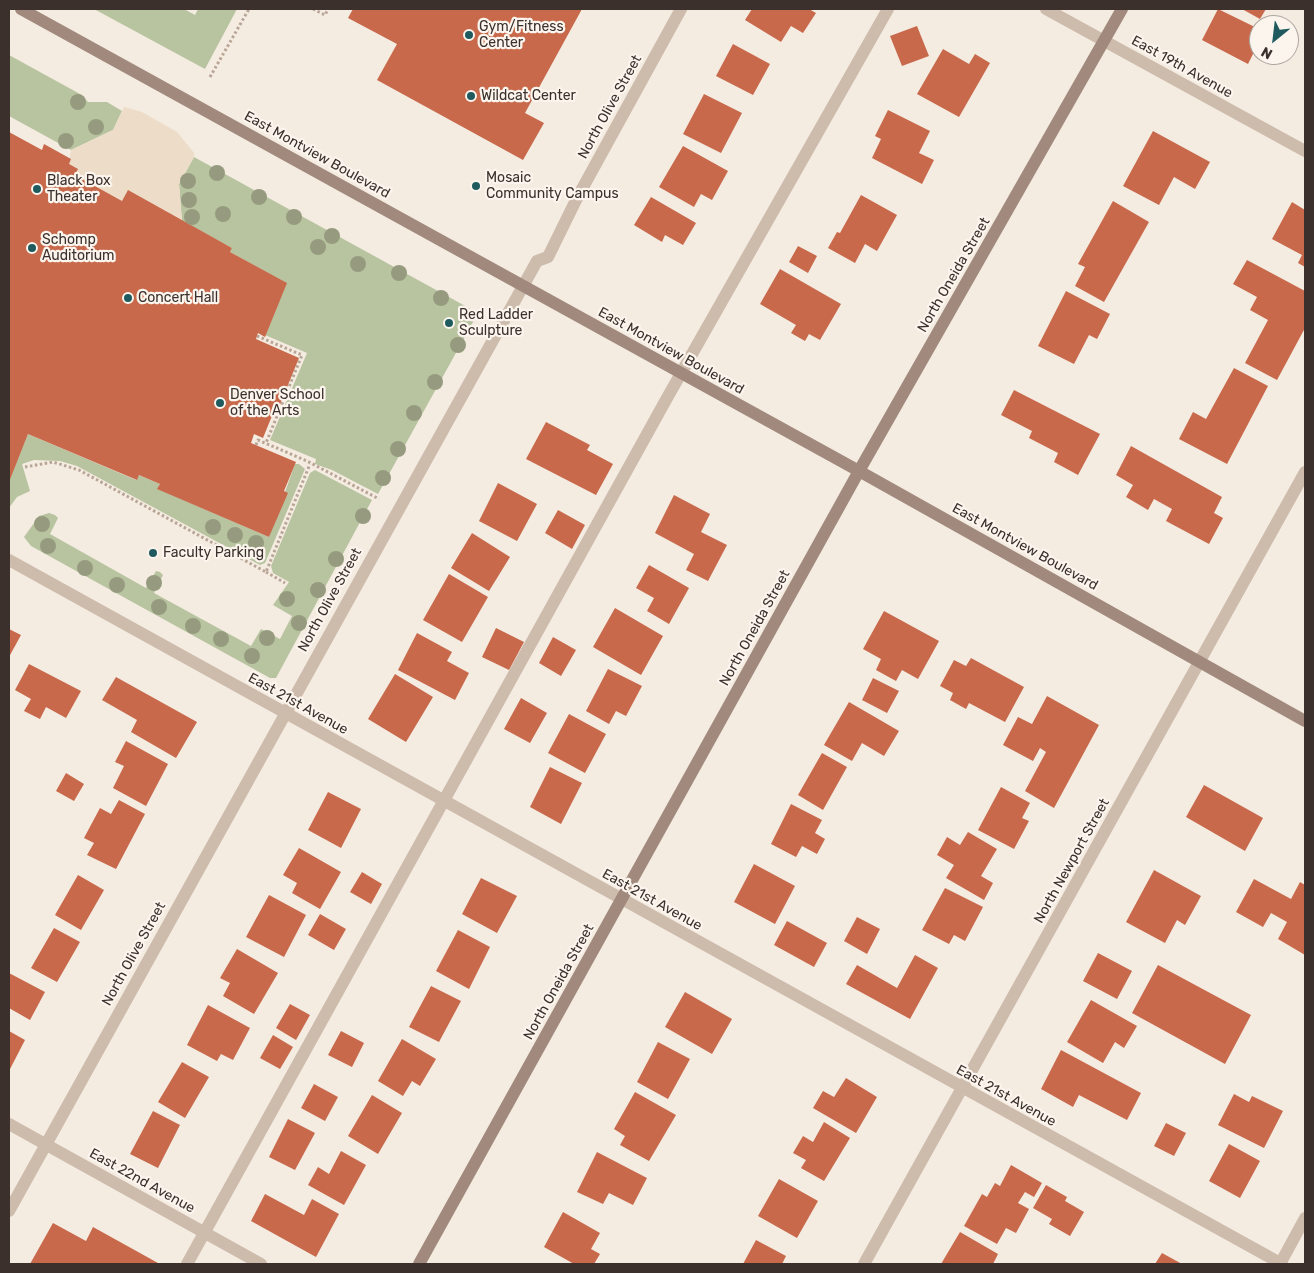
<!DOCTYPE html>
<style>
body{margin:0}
#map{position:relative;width:1314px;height:1273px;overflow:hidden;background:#f4ebe1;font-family:Rubik,sans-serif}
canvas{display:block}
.frame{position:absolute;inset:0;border:10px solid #3b302b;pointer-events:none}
.north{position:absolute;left:1249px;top:15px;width:50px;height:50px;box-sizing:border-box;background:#fbf5ee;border:1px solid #aea6a0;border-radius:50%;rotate:209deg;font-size:14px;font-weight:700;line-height:20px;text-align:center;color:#3b302b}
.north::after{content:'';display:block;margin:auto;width:18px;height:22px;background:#1f5a5e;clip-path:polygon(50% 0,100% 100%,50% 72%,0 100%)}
</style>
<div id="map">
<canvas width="1314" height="1273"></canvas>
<div class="frame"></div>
<div class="north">N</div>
</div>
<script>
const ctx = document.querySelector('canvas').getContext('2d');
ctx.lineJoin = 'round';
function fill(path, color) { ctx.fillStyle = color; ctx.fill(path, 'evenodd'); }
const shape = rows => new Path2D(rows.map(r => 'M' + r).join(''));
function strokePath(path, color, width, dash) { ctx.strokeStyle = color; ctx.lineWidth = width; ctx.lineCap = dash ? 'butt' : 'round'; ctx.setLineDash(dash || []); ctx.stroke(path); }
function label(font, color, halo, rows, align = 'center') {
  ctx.font = font + ' Rubik,sans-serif'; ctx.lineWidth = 4.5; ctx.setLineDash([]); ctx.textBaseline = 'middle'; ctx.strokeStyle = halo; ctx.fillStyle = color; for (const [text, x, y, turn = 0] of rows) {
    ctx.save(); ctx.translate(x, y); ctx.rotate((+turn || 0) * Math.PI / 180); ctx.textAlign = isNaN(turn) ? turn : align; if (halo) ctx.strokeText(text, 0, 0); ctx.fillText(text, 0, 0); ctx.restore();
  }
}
fill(shape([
 [94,9,184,9,195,15,198,9,237,9,205,69],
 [9,55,80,94,88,102,107,102,122,111,113,130,71,150,9,116],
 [194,157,478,313,378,494,332,470,315,464,316,459,270,440,307,353,265,335,286,283,230,252,232,248,182,221,179,184],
 [28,434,136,480,139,475,160,484,158,489,269,537,295,464,299,464,305,469,268,556,265,563,260,565,77,466,60,461,34,460,22,464,30,491,17,497,9,508,9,480],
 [315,470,372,500,276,678,270,678,31,546,24,537,39,516,49,513,55,515,58,518,50,534,146,588,156,571,160,572,163,575,154,593,251,646,261,629,280,639,292,616,273,605,289,582,273,573,271,566,310,473]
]), '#b8c4a0');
fill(shape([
 [124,107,142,112,177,132,194,153,194,157,179,184,182,221,122,201,75,175,69,164,71,150,113,130]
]), '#ecdcc8');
fill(shape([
 [353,9,582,9,525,113,544,123,523,160,377,80,397,44,348,18],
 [752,9,809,9,816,13,803,33,791,26,781,42,745,20],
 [1218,9,1259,29,1259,42,1248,64,1202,40],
 [1242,9,1266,9,1260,19],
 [917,26,929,56,902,66,890,36],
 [733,44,770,64,753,95,716,76],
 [943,49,969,64,975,54,990,63,959,117,917,94],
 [704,94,742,113,721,153,683,134],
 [888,110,930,131,919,153,934,160,922,184,872,158,881,139,875,136],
 [1153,131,1210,162,1195,189,1174,177,1159,205,1123,186],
 [9,132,42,150,44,144,71,159,69,164,78,169,75,175,122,201,128,190,232,248,230,252,287,283,265,337,258,333,256,339,299,358,279,407,276,406,263,438,254,434,251,443,296,462,284,491,288,493,269,537,157,489,160,484,139,475,137,480,28,434,9,482],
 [683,146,728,171,712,200,701,194,694,207,659,187],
 [861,195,897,215,877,251,865,244,855,263,828,248,837,232,840,233],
 [651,197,696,223,683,245,665,235,662,242,634,225],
 [1113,201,1149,222,1104,302,1075,286,1085,267,1078,264],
 [1292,202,1305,210,1305,267,1298,263,1302,255,1272,239],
 [798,246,817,256,808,273,789,262],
 [1247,260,1305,291,1305,328,1277,380,1245,363,1268,320,1250,310,1257,297,1233,284],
 [780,269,841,304,820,340,809,334,805,341,791,333,796,325,760,304],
 [1066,291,1110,314,1097,339,1089,335,1074,364,1038,346],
 [1234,368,1268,386,1227,464,1179,439,1193,412,1206,419],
 [1014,390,1100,434,1078,475,1054,462,1058,453,1029,438,1032,431,1001,415],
 [546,422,590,445,587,450,613,464,596,495,526,459],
 [1131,446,1222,497,1214,513,1223,518,1209,544,1166,521,1172,509,1154,499,1148,510,1126,497,1133,485,1116,475],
 [498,483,537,504,517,541,479,521],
 [674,495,710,514,701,532,727,545,708,581,686,570,694,554,655,533],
 [558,510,585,525,572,549,545,533],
 [472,533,510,557,489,591,451,568],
 [649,565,689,588,669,624,647,611,654,598,636,588],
 [449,574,488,597,462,642,423,620],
 [615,608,663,636,641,675,593,647],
 [884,611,939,641,918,679,902,670,896,681,876,670,881,659,863,649],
 [496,628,524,642,509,670,482,657],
 [9,629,21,635,9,657],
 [417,633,452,652,447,661,469,673,455,700,398,670],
 [553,637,576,650,561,676,539,663],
 [971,658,1024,687,1005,722,969,703,966,709,950,700,953,693,940,686,954,660,966,666],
 [29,664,81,691,66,718,46,707,40,719,24,711,31,699,15,690],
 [608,669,642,686,626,716,616,711,609,724,586,711],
 [395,674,433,697,406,742,368,719],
 [116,677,197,722,176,758,131,732,137,720,102,700],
 [873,678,899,691,887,713,862,700],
 [1047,696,1099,725,1054,808,1025,791,1046,752,1040,748,1033,761,1003,745,1018,717,1032,724],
 [521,698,547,713,530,743,504,729],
 [849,702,899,731,884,756,862,743,852,761,824,745],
 [569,714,606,734,585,773,548,753],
 [126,741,168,764,146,806,113,788,124,766,115,762],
 [822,753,847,767,823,810,798,795],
 [550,767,582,783,561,824,530,807],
 [66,773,84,784,74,801,56,791],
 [1204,785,1263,818,1245,851,1186,817],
 [1001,787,1030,803,1022,818,1029,821,1014,849,978,830],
 [328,792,361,809,341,848,308,830],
 [119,800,145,814,116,869,87,855,94,843,84,838,100,808,111,814],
 [791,804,822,820,815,833,825,839,817,854,802,846,796,857,771,844],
 [968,832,997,849,981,876,993,883,984,900,946,878,954,865,937,855,947,837,960,845],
 [299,848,341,872,320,909,292,893,297,883,283,875],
 [754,864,795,886,775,924,734,902],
 [1154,870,1201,896,1185,925,1177,920,1165,943,1126,922],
 [362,872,382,884,371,904,350,892],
 [78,875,104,890,81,930,55,915],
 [481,878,517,896,497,933,462,914],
 [1254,879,1291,899,1300,882,1305,885,1305,955,1278,939,1287,922,1271,913,1263,927,1236,912],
 [945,888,983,907,965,941,954,935,949,944,922,930],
 [269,895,306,915,284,957,246,937],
 [320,914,346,929,334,950,308,935],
 [857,917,880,929,867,954,844,941],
 [787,921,827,943,814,967,774,945],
 [54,928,80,942,57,982,31,968],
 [458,930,490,947,469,989,436,971],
 [237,949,278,973,254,1014,223,996,230,983,220,978],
 [1098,953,1132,971,1117,999,1083,981],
 [915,955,938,968,910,1019,846,984,857,965,897,988],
 [1158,965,1251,1015,1225,1064,1132,1013],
 [9,973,45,992,30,1020,9,1008],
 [431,986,461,1001,439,1042,409,1027],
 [685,992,732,1019,712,1054,665,1027],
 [1091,1000,1137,1026,1124,1048,1115,1042,1103,1063,1067,1042],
 [290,1004,310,1015,296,1040,276,1028],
 [208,1005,250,1028,233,1060,221,1054,217,1061,187,1045],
 [9,1031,25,1040,9,1071],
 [341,1031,364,1043,352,1067,328,1055],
 [273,1035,293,1047,280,1069,260,1058],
 [402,1039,436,1059,420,1086,412,1081,403,1096,378,1081],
 [658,1042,690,1059,668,1099,637,1082],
 [1061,1050,1141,1093,1127,1120,1079,1095,1073,1107,1041,1089],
 [182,1062,209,1077,185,1118,158,1102],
 [846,1078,877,1097,856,1133,813,1108,823,1091,834,1097],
 [314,1084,338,1097,325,1121,301,1108],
 [635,1092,676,1115,649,1161,620,1145,625,1136,614,1129],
 [1234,1094,1249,1102,1252,1096,1283,1111,1264,1148,1218,1125],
 [372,1095,402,1113,378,1154,348,1136],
 [153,1111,180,1125,158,1168,130,1154],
 [288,1119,315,1133,295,1170,269,1157],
 [824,1122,850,1138,824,1181,801,1168,806,1160,793,1153,803,1136,813,1142],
 [1166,1123,1186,1133,1174,1156,1154,1146],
 [1229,1144,1260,1161,1240,1198,1209,1181],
 [341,1151,366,1165,344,1205,308,1185,318,1167,329,1174],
 [597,1152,647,1178,633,1205,609,1193,603,1204,577,1192],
 [1011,1165,1042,1183,1034,1197,1025,1192,1018,1203,1029,1209,1016,1233,1006,1228,997,1244,964,1226,982,1194,987,1197,995,1183,1000,1186],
 [779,1179,818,1201,797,1238,758,1216],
 [1046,1185,1067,1197,1065,1201,1084,1212,1070,1236,1049,1224,1052,1219,1033,1208],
 [265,1194,304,1215,312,1199,339,1214,316,1257,251,1221],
 [563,1212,600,1233,591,1249,600,1254,594,1264,574,1264,544,1247],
 [53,1223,86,1241,93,1227,158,1263,30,1264],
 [960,1232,998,1254,993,1264,941,1264],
 [756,1240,786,1256,782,1264,743,1264],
 [1162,1253,1182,1264,1155,1264]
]), '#c8694b');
strokePath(shape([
 [313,9,325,15,328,9],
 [210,77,249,9],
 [257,336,302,355,266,443],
 [256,445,258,440,307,461,379,499],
 [25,467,53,462,79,470,266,572,310,464],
 [266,572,285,583]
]), '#b9a596', 3, [2.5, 2.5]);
strokePath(shape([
 [187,1264,667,398,888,9]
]), '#cdbbac', 12);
strokePath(shape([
 [1046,9,1305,151],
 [9,560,1282,1264],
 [9,1124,261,1264],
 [9,1211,537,261,548,257,576,200,681,9],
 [864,1264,1305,472],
 [1280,1264,1305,1218]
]), '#cdbbac', 12);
strokePath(shape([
 [21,9,859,471,1305,721],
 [419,1264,859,471,1122,9]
]), '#a18a7d', 12);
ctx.fillStyle = '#969b7f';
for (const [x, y] of [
 [78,102],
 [96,127],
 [66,141],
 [217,173],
 [188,181],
 [259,197],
 [189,200],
 [223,214],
 [192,217],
 [294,217],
 [332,236],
 [318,247],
 [358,264],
 [399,273],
 [441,298],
 [458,345],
 [435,382],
 [414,413],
 [398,449],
 [383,478],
 [363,516],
 [42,524],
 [213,527],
 [235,535],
 [256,543],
 [48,546],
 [336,559],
 [85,568],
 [154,583],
 [117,585],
 [318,590],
 [287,599],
 [159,607],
 [299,623],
 [193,626],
 [267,638],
 [221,639],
 [252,656]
]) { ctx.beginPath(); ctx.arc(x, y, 8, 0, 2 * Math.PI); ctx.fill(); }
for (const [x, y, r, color] of [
 [469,35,5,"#1f5a5e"],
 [471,96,5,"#1f5a5e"],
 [476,186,5,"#1f5a5e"],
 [37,189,5,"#1f5a5e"],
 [32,248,5,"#1f5a5e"],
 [128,298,5,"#1f5a5e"],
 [449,323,5,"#1f5a5e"],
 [220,403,5,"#1f5a5e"],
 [153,553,5,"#1f5a5e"]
]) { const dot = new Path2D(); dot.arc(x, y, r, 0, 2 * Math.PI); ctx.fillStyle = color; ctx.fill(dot); strokePath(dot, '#fbf5ee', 2); }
label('14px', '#3b302b', '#fbf5ee', [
 ["Gym/Fitness",479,27],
 ["Center",479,43],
 ["Wildcat Center",481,96],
 ["Mosaic",486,178],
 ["Community Campus",486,194],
 ["Black Box",47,181],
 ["Theater",47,197],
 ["Schomp",42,240],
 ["Auditorium",42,256],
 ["Concert Hall",138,298],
 ["Red Ladder",459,315],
 ["Sculpture",459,331],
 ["Denver School",230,395],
 ["of the Arts",230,411],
 ["Faculty Parking",163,553]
], 'left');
label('14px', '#3b302b', '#fbf5ee', [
 ["East 19th Avenue",1182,67,29],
 ["North Olive Street",610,107,-61],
 ["East Montview Boulevard",317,155,29],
 ["North Oneida Street",954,275,-60],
 ["East Montview Boulevard",671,351,29],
 ["East Montview Boulevard",1025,547,29],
 ["North Olive Street",330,600,-61],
 ["North Oneida Street",755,628,-61],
 ["East 21st Avenue",298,704,29],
 ["North Newport Street",1072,861,-61],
 ["East 21st Avenue",652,900,29],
 ["North Olive Street",134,954,-61],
 ["North Oneida Street",559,982,-61],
 ["East 21st Avenue",1006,1096,29],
 ["East 22nd Avenue",142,1181,29]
]);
</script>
